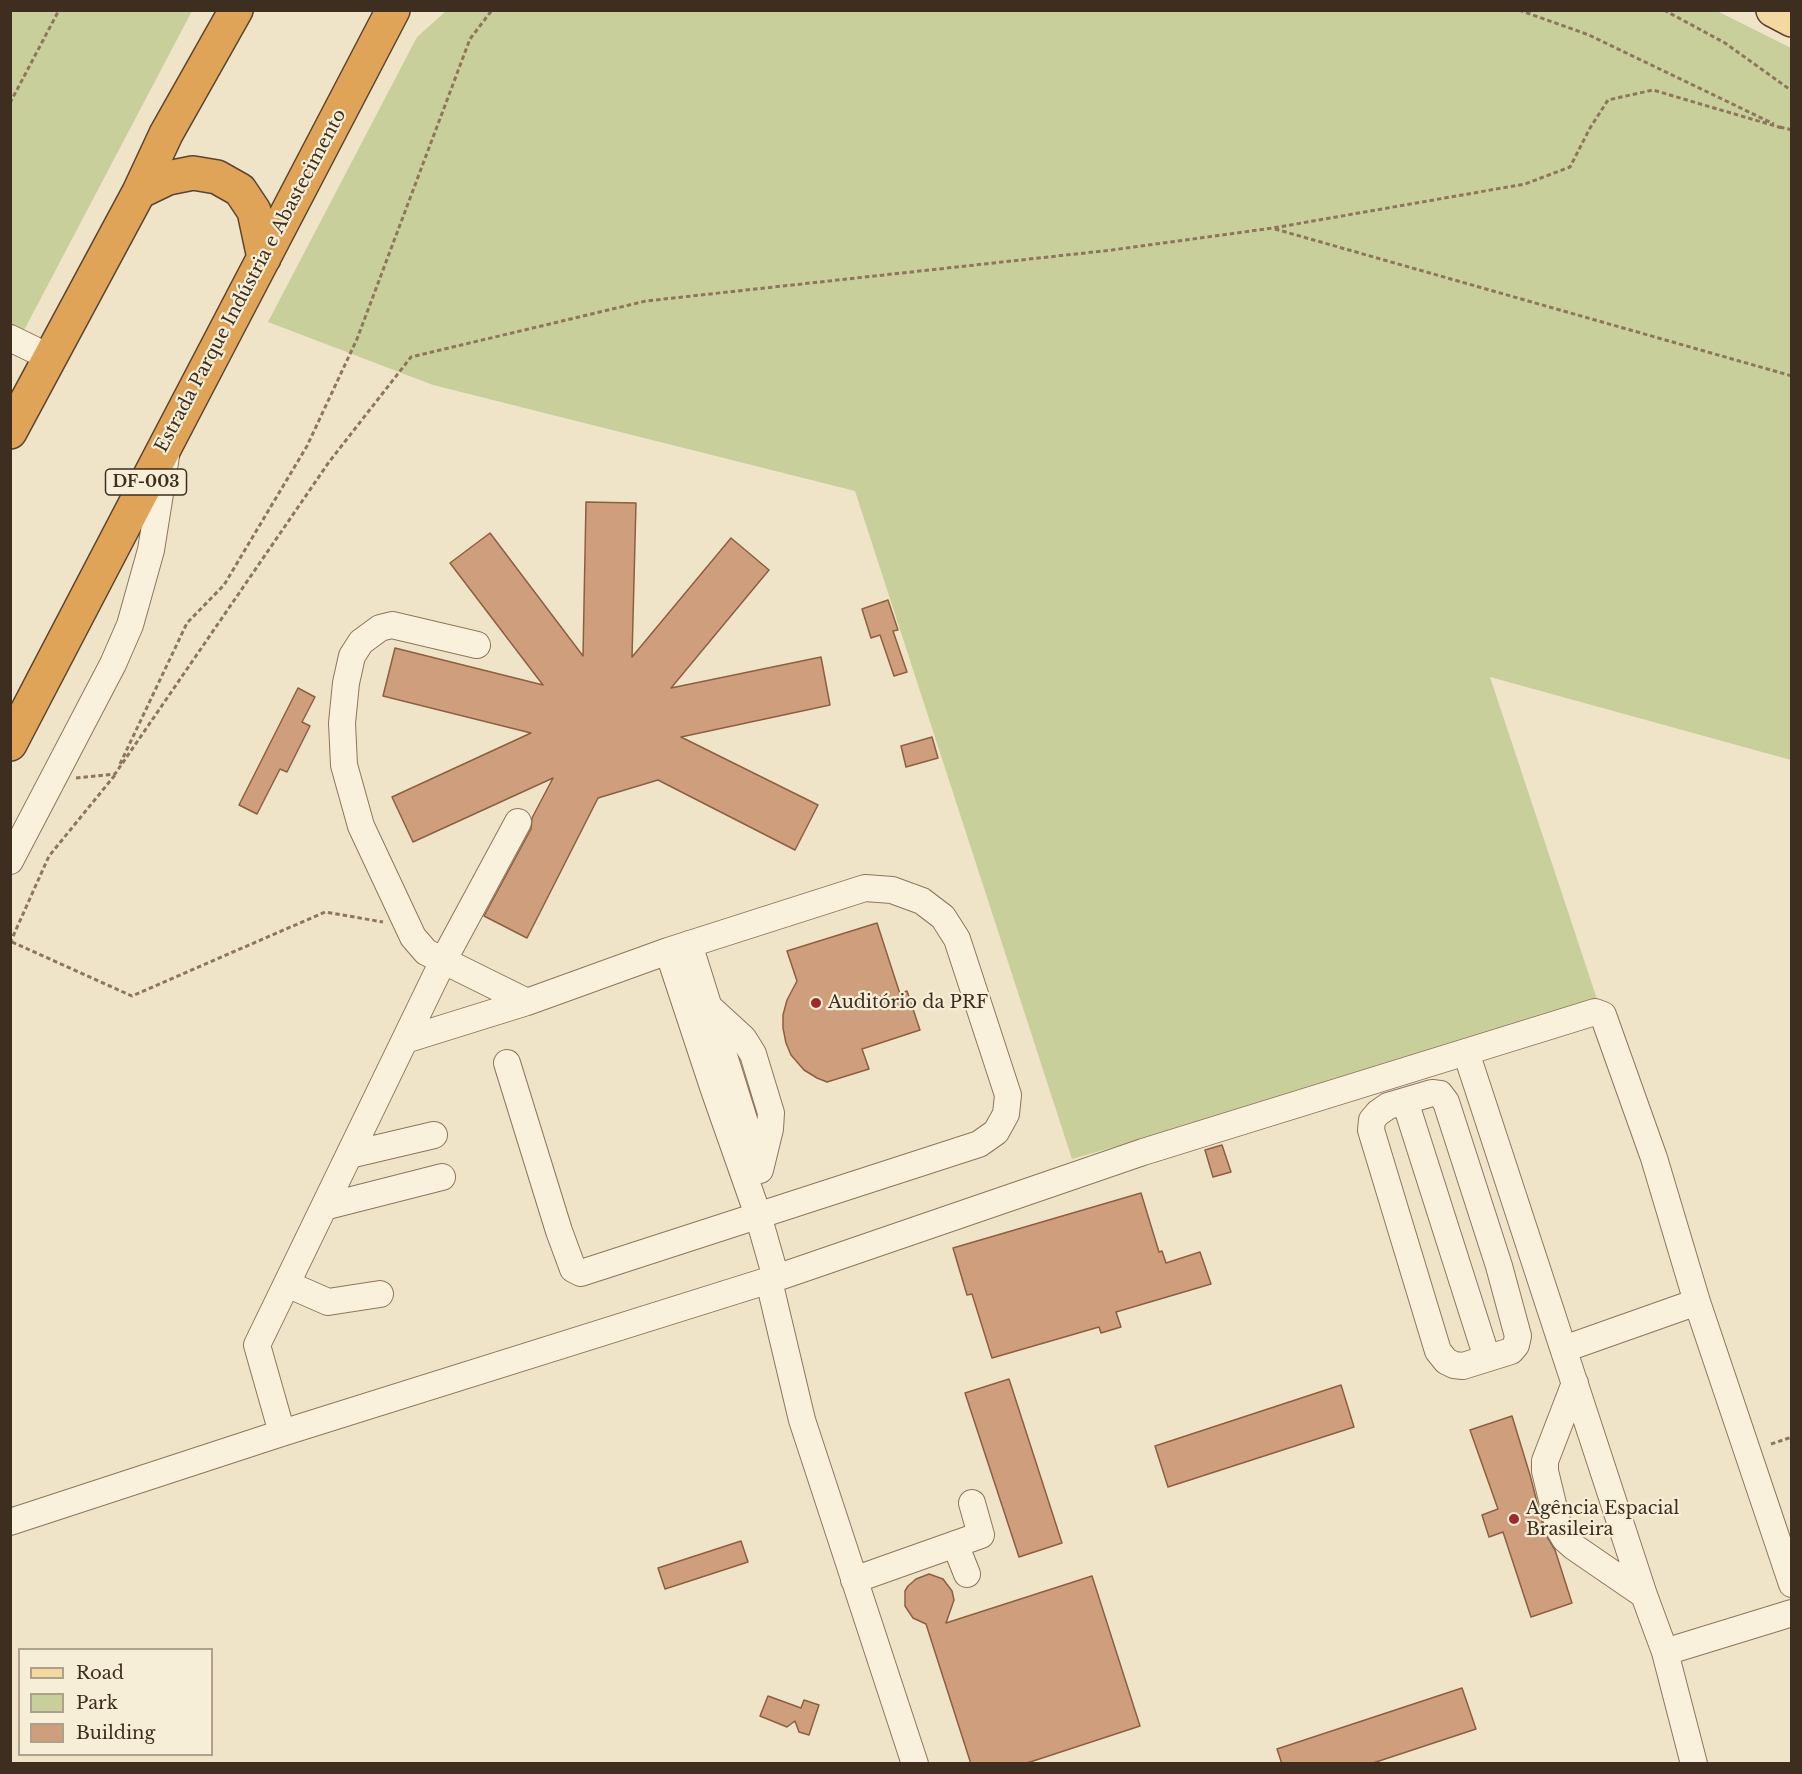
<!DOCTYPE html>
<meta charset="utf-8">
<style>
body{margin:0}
#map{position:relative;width:1802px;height:1774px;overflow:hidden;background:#f0e4c8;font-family:"Libre Baskerville",serif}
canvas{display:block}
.frame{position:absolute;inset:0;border:12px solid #3d2e20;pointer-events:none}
.legend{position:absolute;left:18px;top:1648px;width:195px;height:108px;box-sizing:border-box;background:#f7eed8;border:2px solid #ada18e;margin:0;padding:8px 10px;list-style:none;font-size:18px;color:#3d2e20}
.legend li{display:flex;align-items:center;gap:12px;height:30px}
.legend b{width:30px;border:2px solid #ada18e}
</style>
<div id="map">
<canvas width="1802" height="1774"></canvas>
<div class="frame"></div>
<ul class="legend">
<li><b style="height:8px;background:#f3d9a0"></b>Road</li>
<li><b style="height:16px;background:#c9cf9b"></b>Park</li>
<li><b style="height:16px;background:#cf9f7d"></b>Building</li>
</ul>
</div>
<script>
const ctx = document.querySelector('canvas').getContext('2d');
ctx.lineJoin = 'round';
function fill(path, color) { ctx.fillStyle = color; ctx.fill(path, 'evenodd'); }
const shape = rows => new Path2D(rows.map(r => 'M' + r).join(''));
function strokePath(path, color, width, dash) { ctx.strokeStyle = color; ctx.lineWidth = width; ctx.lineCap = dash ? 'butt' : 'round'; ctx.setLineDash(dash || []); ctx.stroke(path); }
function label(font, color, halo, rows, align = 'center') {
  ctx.font = font + ' "Libre Baskerville",serif'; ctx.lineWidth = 4.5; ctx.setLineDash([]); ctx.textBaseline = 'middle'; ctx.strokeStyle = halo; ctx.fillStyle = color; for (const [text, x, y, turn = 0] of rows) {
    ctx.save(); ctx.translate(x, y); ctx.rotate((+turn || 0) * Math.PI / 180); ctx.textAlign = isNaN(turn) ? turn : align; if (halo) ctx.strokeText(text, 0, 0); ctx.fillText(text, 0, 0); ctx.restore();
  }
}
fill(shape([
 [11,11,192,11,11,355],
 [446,11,1717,11,1791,48,1791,760,1490,677,1600,1008,1072,1159,855,491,433,385,268,322,417,37]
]), '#c9cf9b');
const building = shape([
 [586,502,636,503,632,657,731,538,769,570,671,688,821,657,830,705,681,737,818,805,795,850,658,780,598,798,527,938,484,916,531,829,532,818,553,778,413,842,392,797,531,733,383,696,395,648,543,685,450,563,490,533,583,656,586,502],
 [888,600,898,630,893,631,907,672,894,676,880,635,871,638,862,609,888,600],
 [298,688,315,697,302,722,310,726,287,772,280,769,257,814,239,805,298,688],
 [932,737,938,758,906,767,901,746,932,737],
 [877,923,900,994,907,991,920,1030,862,1049,869,1069,827,1082,817,1078,804,1070,791,1055,786,1043,783,1028,783,1015,787,1000,797,981,787,951,877,923],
 [1222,1145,1231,1172,1213,1177,1205,1150,1222,1145],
 [1141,1193,1159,1252,1162,1251,1166,1263,1200,1252,1211,1284,1116,1312,1121,1327,1101,1333,1099,1327,992,1358,972,1294,967,1295,953,1248,1141,1193],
 [1009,1379,1062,1543,1019,1557,965,1393,1009,1379],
 [1341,1385,1354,1427,1168,1487,1155,1446,1341,1385],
 [1512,1416,1530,1475,1545,1533,1555,1550,1572,1603,1531,1617,1503,1532,1489,1537,1482,1515,1498,1509,1470,1430,1512,1416],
 [741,1541,748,1562,665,1589,658,1568,741,1541],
 [929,1574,943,1579,952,1591,954,1600,946,1623,1092,1576,1140,1726,1024,1764,971,1764,926,1624,913,1618,905,1606,905,1591,908,1586,916,1579,929,1574],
 [1462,1688,1476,1729,1370,1764,1282,1764,1277,1749,1462,1688],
 [768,1696,801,1708,804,1700,819,1705,809,1735,799,1732,795,1721,787,1727,760,1716,768,1696]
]);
fill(building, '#cf9f7d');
strokePath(building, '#8d5f41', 1.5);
const minor = shape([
 [10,338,49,357],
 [10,861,113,664,130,625,151,550,166,456],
 [689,944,755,1155],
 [668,951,714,1090,758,1215,776,1278],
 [708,1006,743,1038,753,1054,771,1113,770,1129,760,1170],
 [405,1040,527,1002,426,952,413,937,361,826,344,765,342,723,346,683,352,656,361,642,380,628,392,625,477,645],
 [1466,1052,1644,1595,1665,1652,1694,1764],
 [507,1063,559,1231,573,1269,581,1273,979,1144,996,1132,1006,1114,1008,1095,957,939,943,917,922,901,892,890,865,888,668,951,527,1002],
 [1432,1093,1440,1094,1446,1102,1499,1266,1518,1336,1516,1345,1511,1351,1463,1366,1454,1365,1446,1361,1438,1351,1371,1130,1372,1120,1378,1113,1388,1106,1432,1093],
 [1405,1101,1487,1358],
 [349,1155,434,1135],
 [324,1207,442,1177],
 [769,1281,802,1420,915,1764],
 [287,1284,328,1302,380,1294],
 [1564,1349,1697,1302],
 [1575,1383,1545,1461,1545,1471,1559,1529,1565,1539,1574,1547,1644,1595],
 [282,1433,257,1345,443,961,518,822],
 [10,1522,282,1433,776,1278,1143,1152,1595,1012,1603,1015,1654,1158,1697,1302,1792,1584],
 [955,1544,967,1574],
 [854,1580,981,1535,972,1503],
 [1665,1652,1792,1613]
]);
const major = shape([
 [1773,10,1792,20]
]);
const highway = shape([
 [139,192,168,178,193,173,217,177,240,190,254,211,264,258],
 [10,432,139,192,166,134,236,10],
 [10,744,393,10]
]);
strokePath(minor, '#8d765c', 28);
strokePath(major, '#5b4430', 36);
strokePath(highway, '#5b4430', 36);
strokePath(shape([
 [1519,10,1589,35,1774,124],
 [1664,10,1725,43,1792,91],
 [10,103,59,10],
 [1780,127,1792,130],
 [1275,229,1792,376],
 [120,764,187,623,224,585,307,446,357,339,470,39,492,10],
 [76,778,115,774,329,462,411,357,646,301,1112,250,1273,228,1525,184,1570,167,1590,128,1608,100,1653,90,1782,128],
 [12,942,132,996,325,912,383,922],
 [10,943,49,856,115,775],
 [1771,1444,1792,1437]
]), '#8d765c', 3, [4.5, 3]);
strokePath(minor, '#faf1dc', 26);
strokePath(major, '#f3d9a0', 33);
strokePath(highway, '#e0a458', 33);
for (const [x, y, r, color] of [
 [816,1003,6,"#9e2a2b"],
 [1514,1519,6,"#9e2a2b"]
]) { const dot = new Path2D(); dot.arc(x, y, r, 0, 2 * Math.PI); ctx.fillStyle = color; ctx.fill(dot); strokePath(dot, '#f7eed8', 2); }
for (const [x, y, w] of [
 [146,482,81]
]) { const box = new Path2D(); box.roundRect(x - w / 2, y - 13, w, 26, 4.5); ctx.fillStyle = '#f7eed8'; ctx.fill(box); strokePath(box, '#3d2e20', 1.5); }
label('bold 16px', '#3d2e20', null, [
 ["DF-003",146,482]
]);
label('18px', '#3d2e20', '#f7eed8', [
 ["Estrada Parque Indústria e Abastecimento",251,281,-62]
]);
label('18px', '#3d2e20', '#f7eed8', [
 ["Auditório da PRF",828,1003],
 ["Agência Espacial",1526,1509],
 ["Brasileira",1526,1530]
], 'left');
</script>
